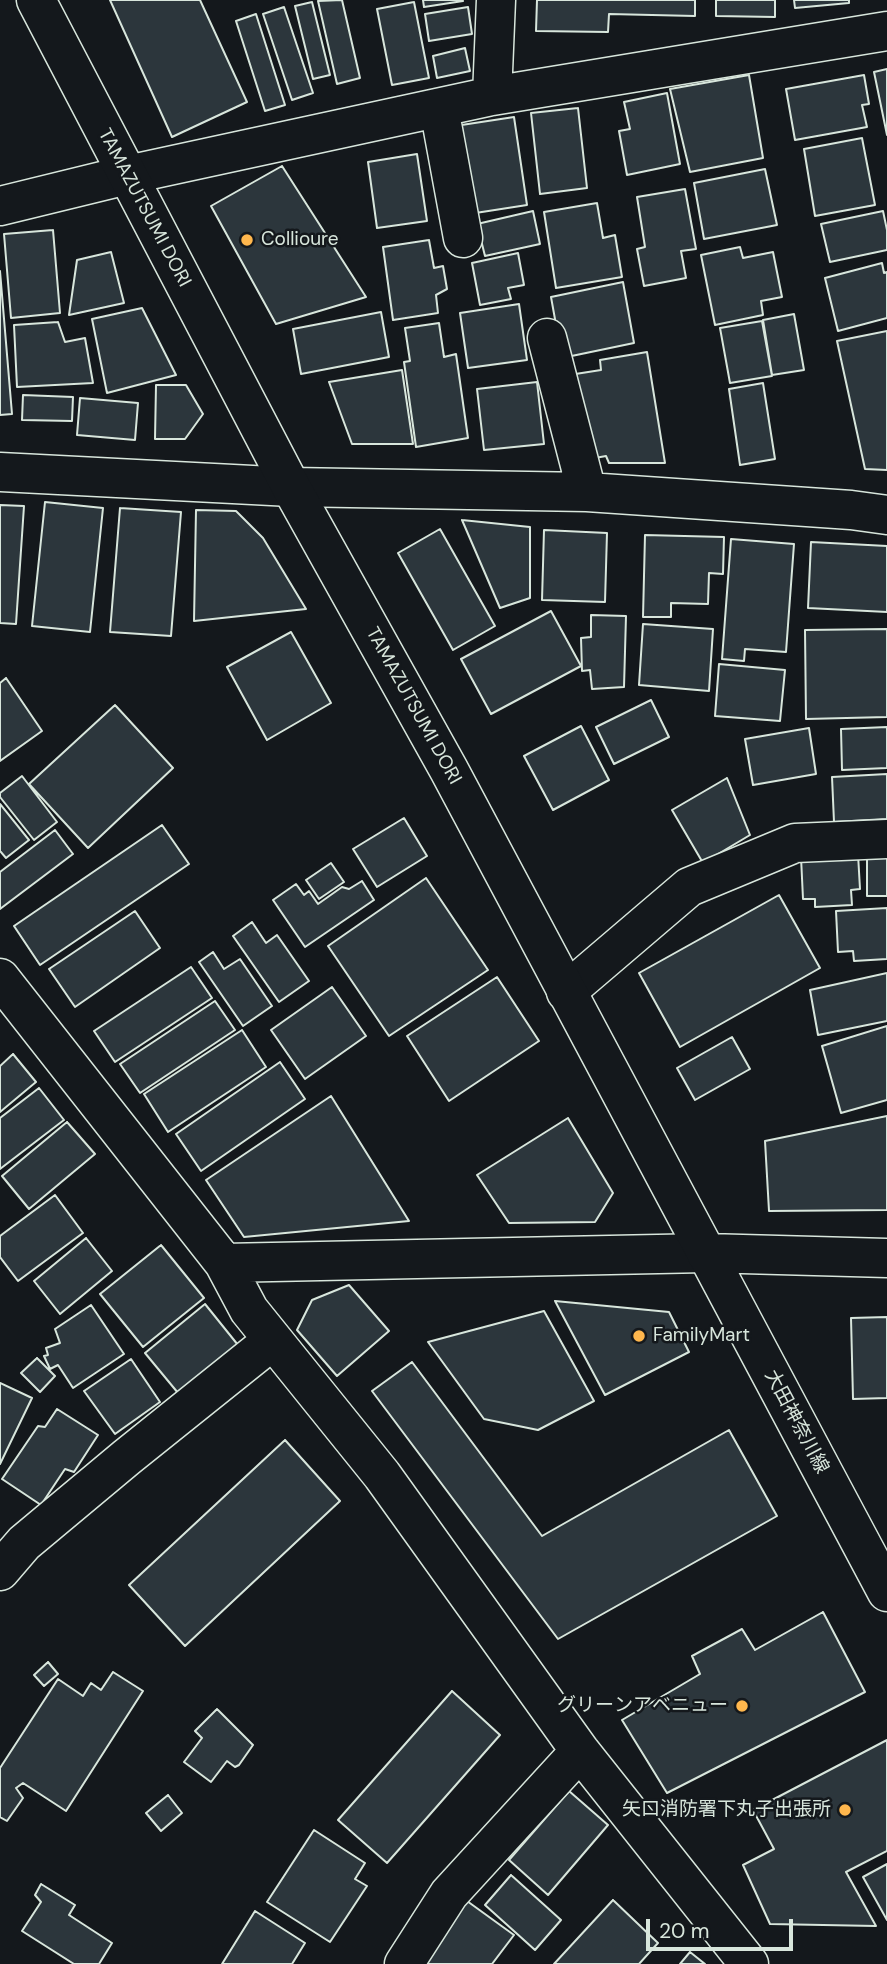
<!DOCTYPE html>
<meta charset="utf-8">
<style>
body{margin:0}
#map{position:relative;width:887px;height:1964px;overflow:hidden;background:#14181c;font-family:"DM Sans",sans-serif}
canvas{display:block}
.scale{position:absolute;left:646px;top:1919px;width:147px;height:32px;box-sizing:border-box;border:4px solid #d8e6dc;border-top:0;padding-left:9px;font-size:21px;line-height:24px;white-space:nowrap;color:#d8e6dc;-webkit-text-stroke:5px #14181c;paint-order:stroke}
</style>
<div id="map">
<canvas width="887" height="1964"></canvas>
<div class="scale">20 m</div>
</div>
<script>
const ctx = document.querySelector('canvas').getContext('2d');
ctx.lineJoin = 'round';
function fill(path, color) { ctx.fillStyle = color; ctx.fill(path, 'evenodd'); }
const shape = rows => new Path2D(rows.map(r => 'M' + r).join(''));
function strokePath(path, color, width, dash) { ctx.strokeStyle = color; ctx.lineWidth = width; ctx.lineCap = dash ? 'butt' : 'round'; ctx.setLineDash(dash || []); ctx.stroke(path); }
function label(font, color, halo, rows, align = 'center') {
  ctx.font = font + ' "DM Sans","Noto Sans JP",sans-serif'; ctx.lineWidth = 5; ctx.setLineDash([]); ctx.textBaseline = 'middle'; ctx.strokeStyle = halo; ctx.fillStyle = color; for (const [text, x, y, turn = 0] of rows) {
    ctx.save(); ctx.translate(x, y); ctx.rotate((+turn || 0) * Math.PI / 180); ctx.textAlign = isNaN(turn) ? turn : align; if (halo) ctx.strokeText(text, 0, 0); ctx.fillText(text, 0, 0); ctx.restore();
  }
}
const building = shape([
 [110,0,200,0,247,102,172,137,110,0],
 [342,0,360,78,337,84,318,1,342,0],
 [423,0,462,0,463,1,424,7,423,0],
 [537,0,695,0,695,16,609,14,608,32,536,31,537,0],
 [716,0,775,0,775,17,716,16,716,0],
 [794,0,849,0,849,3,795,8,794,0],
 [312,2,330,75,313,79,295,6,312,2],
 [414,2,429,78,392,85,377,9,414,2],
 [284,7,313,93,292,100,263,14,284,7],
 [468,7,472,34,429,41,425,14,468,7],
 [256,14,285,105,265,111,236,21,256,14],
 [465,48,470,71,437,78,433,56,465,48],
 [887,69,887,135,874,72,887,69],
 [749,75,763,158,690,172,670,89,749,75],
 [864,75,869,104,862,105,867,127,795,140,786,89,864,75],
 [667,93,680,164,627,175,619,131,630,129,624,102,667,93],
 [578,108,587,188,540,194,531,113,578,108],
 [514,117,527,205,469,214,455,126,514,117],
 [862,138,875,205,815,216,804,149,862,138],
 [417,154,427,221,377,228,368,162,417,154],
 [282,166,366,297,276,324,211,206,282,166],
 [765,169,777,225,704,239,694,183,765,169],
 [685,189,696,249,681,251,686,278,644,286,637,249,645,247,637,197,685,189],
 [597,203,603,238,615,235,622,277,556,288,544,212,597,203],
 [533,211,540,244,485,256,477,224,533,211],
 [883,211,887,230,887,250,830,262,821,224,883,211],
 [53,230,60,313,11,318,4,234,53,230],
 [429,240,434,268,443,266,447,289,436,295,438,313,393,320,383,247,429,240],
 [740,247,743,258,773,252,782,297,761,301,763,315,715,325,701,255,740,247],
 [111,252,124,303,69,315,77,260,111,252],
 [518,253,524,285,508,288,511,299,480,305,472,263,518,253],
 [882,263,884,273,887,272,887,318,838,331,825,278,882,263],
 [0,271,12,414,0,415,0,271],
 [623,282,634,343,562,358,551,297,623,282],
 [519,304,527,360,468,368,460,313,519,304],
 [142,308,176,375,107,393,92,319,142,308],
 [381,312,389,357,301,374,293,329,381,312],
 [794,314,804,370,772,375,763,320,794,314],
 [762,321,772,376,730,383,720,328,762,321],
 [58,322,65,342,85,338,93,383,17,387,14,325,58,322],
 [439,323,444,357,456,354,468,438,416,447,404,362,410,361,405,328,439,323],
 [887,331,887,470,865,469,837,341,887,331],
 [647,352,665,463,609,463,606,456,584,460,569,375,601,370,600,360,647,352],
 [402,370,413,444,352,444,329,382,402,370],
 [537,382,544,444,484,450,477,389,537,382],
 [763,383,775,459,740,465,729,389,763,383],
 [156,385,186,385,203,414,185,439,155,439,156,385],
 [23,395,73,397,72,421,22,420,23,395],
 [80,398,138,403,135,440,77,435,80,398],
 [45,502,103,508,90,632,32,626,45,502],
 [0,505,24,506,16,624,0,623,0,505],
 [120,508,181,512,171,636,110,632,120,508],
 [196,510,236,511,263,538,306,609,194,621,196,510],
 [462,520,530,527,530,598,500,608,462,520],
 [440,529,495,626,453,650,398,553,440,529],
 [544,530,607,533,605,602,542,600,544,530],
 [645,535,724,537,723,574,709,573,708,604,671,603,671,617,643,617,645,535],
 [731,539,794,544,786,652,745,649,744,661,722,659,731,539],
 [811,542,887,546,887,612,808,608,811,542],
 [551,611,581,666,491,714,461,659,551,611],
 [591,615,626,616,624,687,592,689,590,670,582,671,581,638,591,637,591,615],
 [643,624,713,629,709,691,639,685,643,624],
 [887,629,887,717,806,719,805,630,887,629],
 [291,632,331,703,267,740,227,667,291,632],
 [719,664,785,670,780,721,715,716,719,664],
 [6,678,42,731,0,761,0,683,6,678],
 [651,700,669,737,614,764,596,727,651,700],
 [115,705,173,768,88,848,29,784,115,705],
 [581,726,609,780,553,810,524,756,581,726],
 [887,727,887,768,842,770,841,729,887,727],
 [809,728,816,774,753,785,745,739,809,728],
 [887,774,887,819,834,822,832,777,887,774],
 [22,776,57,822,34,840,0,797,0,793,22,776],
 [727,778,750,835,703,863,672,810,727,778],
 [0,804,29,840,6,858,0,851,0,804],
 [404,818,427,856,377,887,353,849,404,818],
 [162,825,189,864,40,965,14,926,162,825],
 [55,830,73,854,0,909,0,872,55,830],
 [867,853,887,853,887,896,867,896,867,853],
 [858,854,860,889,851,890,852,905,815,907,815,899,803,899,801,857,858,854],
 [331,863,344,882,319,899,306,880,331,863],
 [426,878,488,970,389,1036,328,946,426,878],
 [362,881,374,900,305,947,273,900,296,884,304,895,309,891,318,904,342,887,349,889,362,881],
 [779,895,820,968,680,1047,639,973,779,895],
 [887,908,887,959,854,961,853,951,838,952,836,911,887,908],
 [135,911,160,948,75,1007,49,969,135,911],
 [252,922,266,943,277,935,309,981,279,1002,233,936,252,922],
 [213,952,224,969,240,959,272,1006,243,1026,199,962,213,952],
 [191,967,212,998,115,1062,94,1031,191,967],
 [887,973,887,1021,818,1035,810,990,887,973],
 [497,977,539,1041,449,1101,407,1036,497,977],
 [332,987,366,1036,305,1079,271,1030,332,987],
 [215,1001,235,1030,140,1093,120,1064,215,1001],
 [887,1026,887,1100,841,1113,822,1046,887,1026],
 [242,1030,266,1067,168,1132,144,1094,242,1030],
 [732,1037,750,1069,695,1100,677,1068,732,1037],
 [13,1054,36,1082,0,1112,0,1066,13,1054],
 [280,1062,305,1099,201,1171,176,1134,280,1062],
 [39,1088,64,1120,0,1169,0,1118,39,1088],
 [331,1096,409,1221,244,1237,206,1180,331,1096],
 [887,1116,887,1210,769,1211,765,1141,887,1116],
 [568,1118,613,1193,595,1222,509,1223,477,1175,568,1118],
 [67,1122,95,1154,29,1209,2,1176,67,1122],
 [55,1195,83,1233,18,1281,0,1257,0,1236,55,1195],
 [86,1238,112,1271,60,1314,34,1281,86,1238],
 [161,1245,204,1298,143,1347,100,1294,161,1245],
 [349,1285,389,1331,337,1376,297,1330,312,1300,349,1285],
 [555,1301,669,1312,689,1352,605,1395,555,1301],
 [205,1304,242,1350,183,1399,145,1353,205,1304],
 [91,1305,124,1354,73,1388,58,1365,50,1369,44,1356,48,1355,46,1348,60,1343,55,1329,91,1305],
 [544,1311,594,1401,538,1430,484,1419,428,1342,544,1311],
 [887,1317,887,1398,853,1399,851,1318,887,1317],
 [37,1358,55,1376,40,1392,21,1373,37,1358],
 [131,1359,160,1402,115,1434,84,1391,131,1359],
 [412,1362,542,1536,729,1430,777,1516,558,1639,372,1391,412,1362],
 [0,1383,32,1398,0,1464,0,1383],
 [57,1409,98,1435,74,1472,65,1469,41,1505,2,1479,38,1426,45,1427,57,1409],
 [285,1440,340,1501,185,1646,129,1585,285,1440],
 [823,1612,865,1692,667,1793,622,1720,700,1674,692,1656,742,1629,755,1650,823,1612],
 [48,1662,58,1674,44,1686,34,1675,48,1662],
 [113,1672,143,1691,66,1811,23,1783,16,1788,23,1798,7,1821,0,1817,0,1768,58,1679,83,1696,91,1683,101,1690,113,1672],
 [452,1691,500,1735,387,1863,338,1820,452,1691],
 [217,1709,253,1745,239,1765,235,1767,227,1761,211,1782,184,1762,202,1738,195,1731,217,1709],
 [887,1740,887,1851,846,1872,876,1926,770,1924,743,1865,774,1849,753,1810,887,1740],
 [569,1791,608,1825,548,1895,509,1860,569,1791],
 [168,1795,182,1813,161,1831,146,1813,168,1795],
 [314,1830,365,1863,355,1879,367,1886,330,1942,267,1902,314,1830],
 [887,1864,887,1920,863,1877,887,1864],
 [511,1875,561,1920,535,1950,485,1905,511,1875],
 [41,1884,75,1905,69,1915,112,1943,99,1964,74,1964,22,1931,41,1902,35,1895,41,1884],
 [613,1900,658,1943,639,1964,554,1964,613,1900],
 [467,1901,514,1935,492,1964,421,1964,467,1901],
 [255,1911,305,1943,292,1964,222,1964,255,1911],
 [690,1952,705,1964,680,1964,690,1952]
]);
fill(building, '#2c363c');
strokePath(building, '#d8e6dc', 2);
const minor = shape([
 [492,96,496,0],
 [439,108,463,238],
 [0,206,127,175,492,96,887,31],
 [547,338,587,492],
 [0,472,291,487,587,492,851,510,887,515],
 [0,978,224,1263,249,1310,382,1475,580,1751,749,1964],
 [566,992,689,887,795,843,887,839],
 [224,1263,706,1253],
 [0,1571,24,1543,127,1457,273,1340],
 [404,1964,449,1894,580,1751]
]);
const major = shape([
 [36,0,291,487,449,770,887,1592],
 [706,1253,887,1258]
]);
strokePath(minor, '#d8e6dc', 41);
strokePath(major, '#d8e6dc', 41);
strokePath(minor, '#14181c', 38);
strokePath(major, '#14181c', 38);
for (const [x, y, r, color] of [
 [247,240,7,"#ffb74d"],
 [639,1336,7,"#ffb74d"],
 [742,1706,7,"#ffb74d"],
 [845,1810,7,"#ffb74d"]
]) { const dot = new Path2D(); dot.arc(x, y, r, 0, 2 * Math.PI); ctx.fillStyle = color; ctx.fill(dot); strokePath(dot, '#14181c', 2.5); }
label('19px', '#d8e6dc', '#14181c', [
 ["TAMAZUTSUMI DORI",144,208,62],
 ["TAMAZUTSUMI DORI",413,706,61],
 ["大田神奈川線",796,1422,62]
]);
label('19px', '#d8e6dc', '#14181c', [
 ["Collioure",261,240],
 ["FamilyMart",653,1336],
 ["グリーンアベニュー",728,1706,"right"],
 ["矢口消防署下丸子出張所",831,1810,"right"]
], 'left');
</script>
